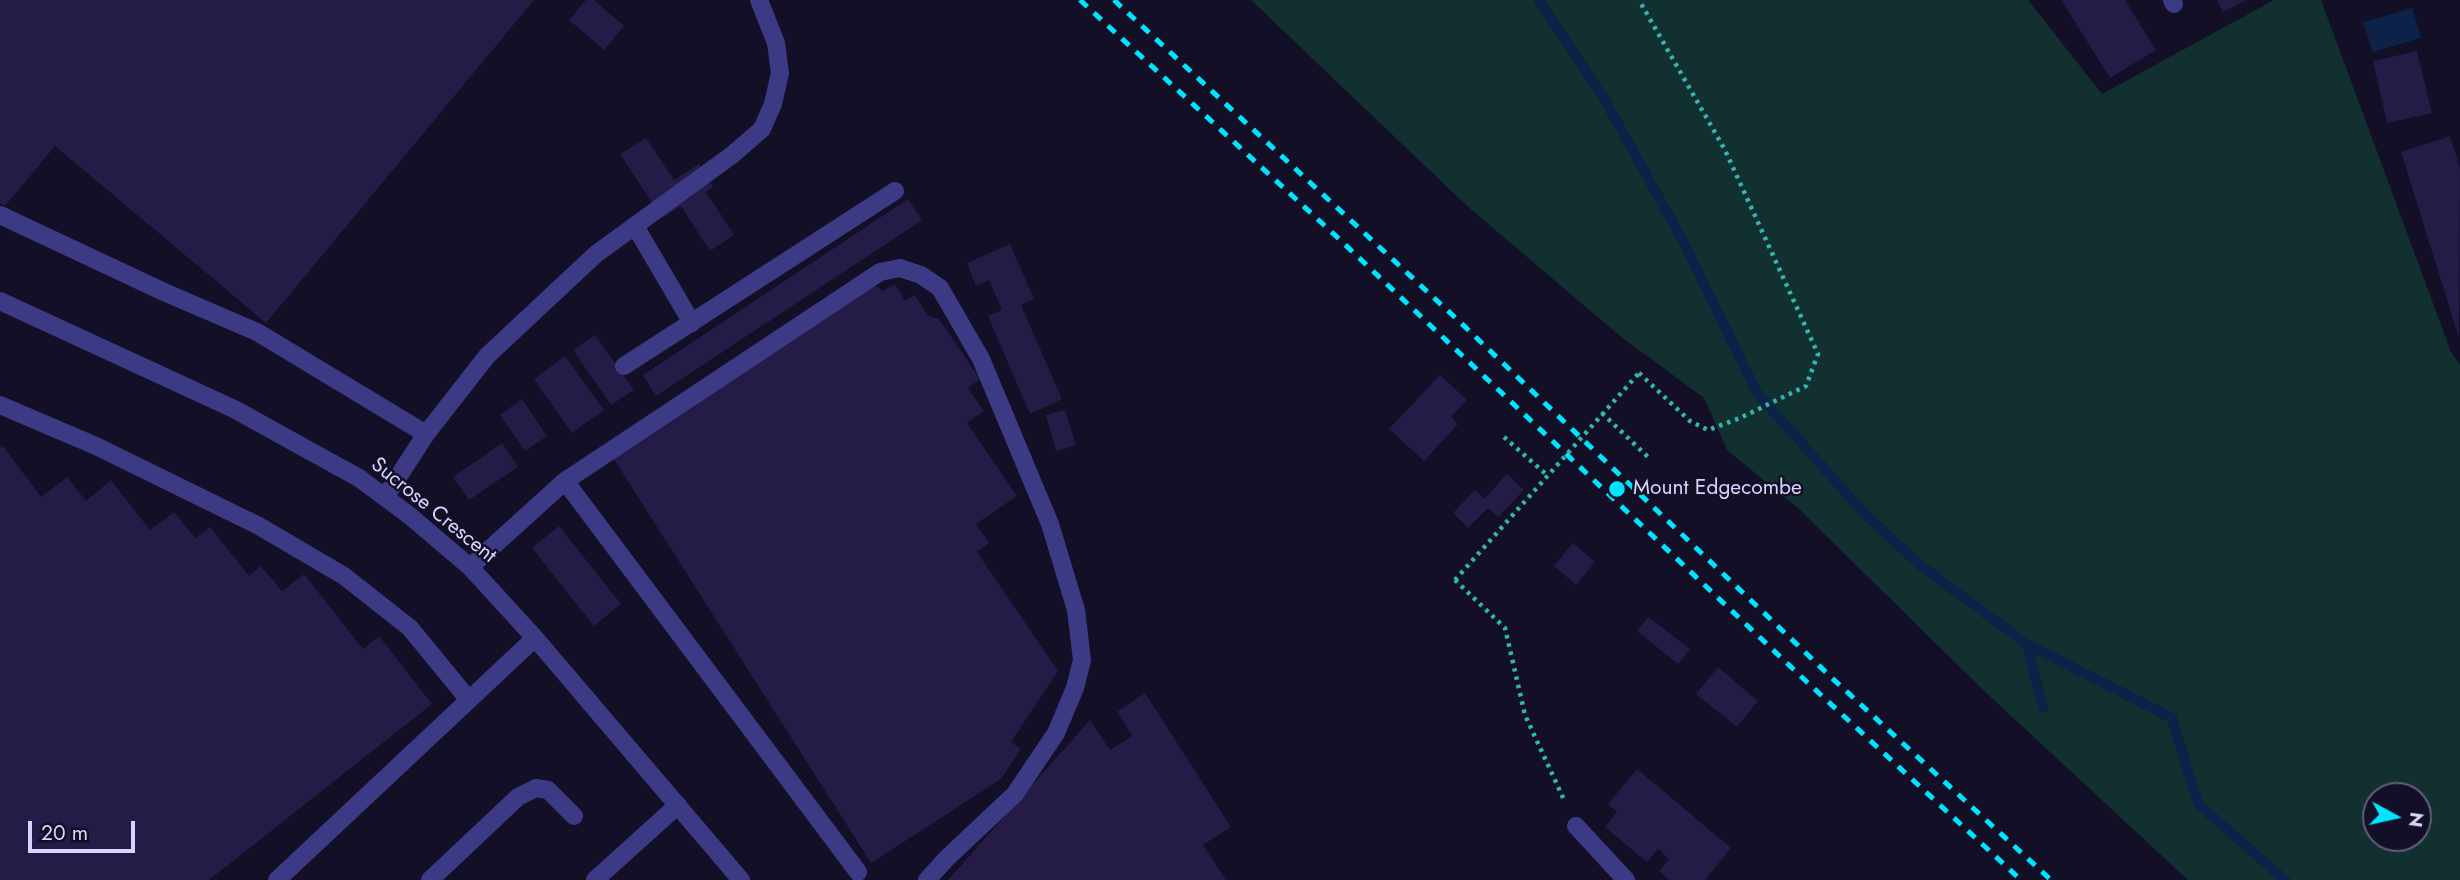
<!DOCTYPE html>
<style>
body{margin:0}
#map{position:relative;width:2460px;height:880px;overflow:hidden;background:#130f26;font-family:Jost,sans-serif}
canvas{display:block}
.north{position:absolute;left:2362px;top:782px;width:70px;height:70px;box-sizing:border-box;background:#130f26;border:2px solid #625e7d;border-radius:50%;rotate:98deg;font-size:19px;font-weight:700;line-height:28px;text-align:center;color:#d9d4ff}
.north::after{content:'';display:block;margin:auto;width:24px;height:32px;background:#00e5ff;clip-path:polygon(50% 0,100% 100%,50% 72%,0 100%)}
.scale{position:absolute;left:28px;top:821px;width:107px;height:32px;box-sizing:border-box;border:4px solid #d9d4ff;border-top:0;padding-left:9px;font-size:21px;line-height:24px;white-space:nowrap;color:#d9d4ff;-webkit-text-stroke:5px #130f26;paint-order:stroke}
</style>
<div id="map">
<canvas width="2460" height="880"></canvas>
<div class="north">N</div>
<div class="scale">20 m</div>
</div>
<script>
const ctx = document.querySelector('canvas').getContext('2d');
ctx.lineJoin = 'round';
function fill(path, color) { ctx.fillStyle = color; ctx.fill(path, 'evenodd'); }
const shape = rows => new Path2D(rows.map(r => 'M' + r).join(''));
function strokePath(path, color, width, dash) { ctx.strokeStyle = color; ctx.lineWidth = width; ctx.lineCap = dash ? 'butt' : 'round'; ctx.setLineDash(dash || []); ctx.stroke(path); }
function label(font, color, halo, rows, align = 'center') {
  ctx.font = font + ' Jost,sans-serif'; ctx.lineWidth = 5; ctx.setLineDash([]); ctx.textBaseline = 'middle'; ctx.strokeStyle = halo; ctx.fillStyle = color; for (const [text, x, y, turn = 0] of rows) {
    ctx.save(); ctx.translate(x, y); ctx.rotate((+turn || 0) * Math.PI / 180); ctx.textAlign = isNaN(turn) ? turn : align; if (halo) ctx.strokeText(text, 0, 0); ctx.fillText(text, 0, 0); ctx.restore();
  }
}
fill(shape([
 [1251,0,2028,0,2102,94,2274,0,2321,0,2451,352,2460,365,2460,880,2188,880,1981,688,1799,509,1727,450,1704,398,1620,336,1466,205],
 [2376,796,2418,796,2418,838,2376,838]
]), '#12302f');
fill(shape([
 [2412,8,2421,38,2373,52,2363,22]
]), '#0c2248');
strokePath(shape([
 [1539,0,1606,102,1684,243,1757,393,1864,513,1921,566,2027,644,2172,718,2198,804,2285,880],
 [2027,644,2043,708]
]), '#0c2248', 10);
fill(shape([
 [0,0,534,0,266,323,55,146,5,206,0,203],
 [586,0,594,0,624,26,604,50,569,20],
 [2061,0,2125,0,2156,50,2110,78],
 [2217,0,2247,0,2223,12],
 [2417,51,2432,113,2387,123,2373,61],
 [2450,136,2460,168,2459,338,2401,152],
 [646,138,674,180,699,164,713,187,706,192,734,235,710,251,681,206,662,218,620,154],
 [908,199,922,220,656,396,643,375],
 [1010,244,1034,299,1021,305,1062,399,1030,414,988,316,1002,310,989,280,976,286,967,263],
 [873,284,883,291,895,284,905,301,915,295,928,316,939,319,980,379,968,388,984,411,967,423,1017,496,976,524,989,543,977,552,1058,671,1011,742,1021,749,1001,779,871,863,610,453],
 [595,335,634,390,611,405,573,350],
 [565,356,604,410,572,433,534,379],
 [1440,375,1467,400,1451,417,1458,424,1424,461,1389,429],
 [522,399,547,436,525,451,500,415],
 [1065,410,1076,445,1056,451,1046,415],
 [502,443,518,467,469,500,453,477],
 [3,446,41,497,67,477,86,501,111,480,150,530,174,512,195,538,210,527,249,576,261,566,282,591,304,574,363,649,379,636,432,704,209,880,0,880,0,448],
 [1507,474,1524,490,1498,517,1488,508,1468,528,1453,513,1475,490,1484,499],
 [559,526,621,604,594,626,532,548],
 [1573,543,1595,562,1576,585,1554,566],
 [1648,617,1690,649,1678,664,1637,631],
 [1718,667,1758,701,1737,727,1696,694],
 [1145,693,1231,827,1203,845,1226,880,948,880,1090,720,1110,750,1132,736,1117,712],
 [1637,769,1731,848,1705,880,1669,880,1659,871,1669,859,1658,849,1647,862,1605,827,1617,812,1608,804]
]), '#241b47');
strokePath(shape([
 [1639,373,1690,421,1708,430,1740,418,1806,386,1818,354,1725,150,1639,0],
 [1602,413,1649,458],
 [1504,437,1547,475],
 [1455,580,1505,628,1525,715,1565,802]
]), '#2fb8b0', 4.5, [3.5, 5]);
strokePath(shape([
 [2172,0,2174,4],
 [0,215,164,292,257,332,426,434],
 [635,226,692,323],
 [0,301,234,409,359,478,410,516,470,567,535,638,741,880],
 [624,366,895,191],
 [0,405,96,446,259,526,344,576,410,628,469,700],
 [565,481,858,872],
 [385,497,426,434,487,356,596,254,732,155,762,129,773,104,780,73,776,43,759,0],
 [470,567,565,481,880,272,900,268,921,275,940,288,981,359,1050,524,1076,610,1082,660,1075,688,1056,733,1015,794,947,858,927,880],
 [1576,826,1626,880],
 [277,880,535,638],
 [430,880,518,797,536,788,548,790,574,816],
 [595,880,678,805]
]), '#3d3a85', 18);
strokePath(shape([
 [1080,0,1337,237,1808,683,2021,880],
 [1114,0,1461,323,1832,678,2051,880]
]), '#00e5ff', 5, [10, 9]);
strokePath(shape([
 [1455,580,1639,373]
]), '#2fb8b0', 4.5, [3.5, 5]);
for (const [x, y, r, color] of [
 [1617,489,9,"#00e5ff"]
]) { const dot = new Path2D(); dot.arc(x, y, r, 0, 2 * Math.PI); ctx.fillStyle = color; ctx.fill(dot); strokePath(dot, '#130f26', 2.5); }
label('21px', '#d9d4ff', '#130f26', [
 ["Mount Edgecombe",1633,489]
], 'left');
label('21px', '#d9d4ff', '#130f26', [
 ["Sucrose Crescent",433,511,39]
]);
</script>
